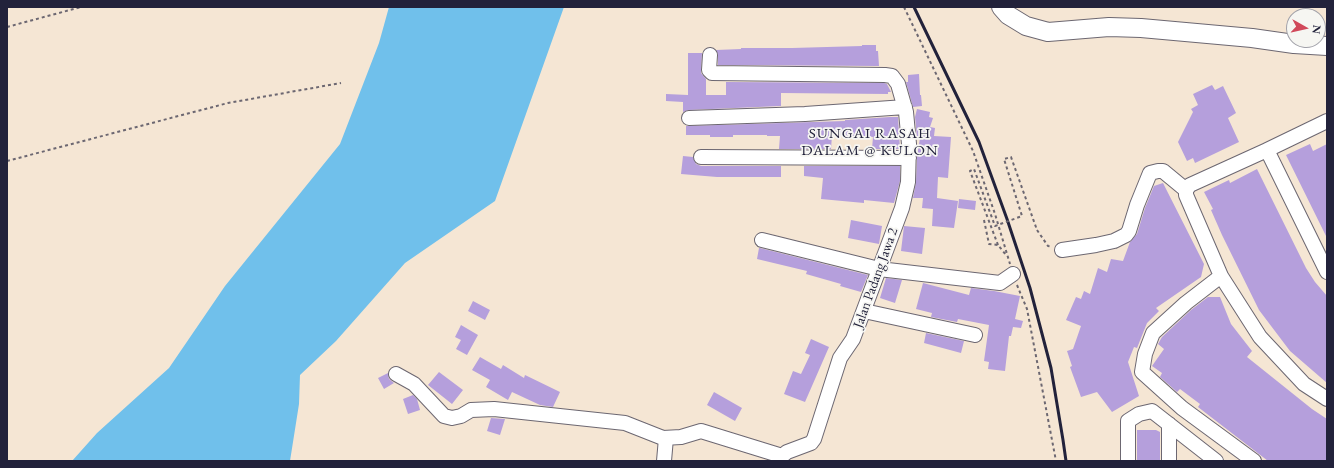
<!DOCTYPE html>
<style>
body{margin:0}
#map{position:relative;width:1334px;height:468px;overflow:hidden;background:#f5e6d4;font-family:"EB Garamond",serif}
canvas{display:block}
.frame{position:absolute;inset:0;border:8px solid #22223b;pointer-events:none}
.north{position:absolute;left:1286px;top:8px;width:40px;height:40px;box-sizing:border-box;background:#f6f6f2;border:1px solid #a1a1a9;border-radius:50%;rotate:98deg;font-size:11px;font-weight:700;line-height:16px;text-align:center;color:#22223b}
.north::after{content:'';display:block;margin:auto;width:14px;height:18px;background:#d1495b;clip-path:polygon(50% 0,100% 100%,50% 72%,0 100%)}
</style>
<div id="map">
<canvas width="1334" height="468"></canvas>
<div class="frame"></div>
<div class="north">N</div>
</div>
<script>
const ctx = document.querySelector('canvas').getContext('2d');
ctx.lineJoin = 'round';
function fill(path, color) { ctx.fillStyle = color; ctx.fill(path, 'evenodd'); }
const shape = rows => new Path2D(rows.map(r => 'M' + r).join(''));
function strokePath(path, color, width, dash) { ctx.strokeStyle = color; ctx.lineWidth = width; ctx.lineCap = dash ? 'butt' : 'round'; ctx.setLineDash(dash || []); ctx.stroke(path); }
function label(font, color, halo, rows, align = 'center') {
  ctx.font = font + ' "EB Garamond",serif'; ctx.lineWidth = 3.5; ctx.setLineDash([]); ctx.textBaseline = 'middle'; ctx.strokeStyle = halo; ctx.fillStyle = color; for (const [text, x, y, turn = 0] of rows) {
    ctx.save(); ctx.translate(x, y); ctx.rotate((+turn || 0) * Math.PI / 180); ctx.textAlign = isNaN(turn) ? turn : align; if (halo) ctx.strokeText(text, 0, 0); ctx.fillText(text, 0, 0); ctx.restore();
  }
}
fill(shape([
 [389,7,564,7,495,201,405,263,336,341,300,375,299,404,290,461,72,461,97,433,169,368,225,286,340,144,379,43]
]), '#70c0eb');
fill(shape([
 [862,45,876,45,876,51,878,51,879,66,718,65,718,55,716,50,741,49,741,48,792,48,862,46],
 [688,53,702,53,701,70,701,73,706,79,706,95,726,95,726,82,884,83,887,84,891,92,888,92,888,94,781,93,781,106,689,110,683,112,683,102,666,101,666,94,688,95],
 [919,74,920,95,921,95,922,106,913,107,906,82,908,82,908,75],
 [1212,85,1215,90,1223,86,1236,113,1228,118,1239,142,1195,163,1193,158,1187,161,1178,142,1193,112,1191,109,1198,105,1193,94],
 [917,109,930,112,929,117,933,118,930,127,935,128,934,136,951,137,948,178,938,177,937,198,958,201,954,228,932,226,933,209,922,208,923,198,913,198,916,182,917,156,920,138,917,138,915,117],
 [890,117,898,117,900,149,872,149,873,137,832,135,831,149,779,149,780,136,767,136,767,135,733,135,733,137,710,137,710,135,686,135,686,126,845,121,845,120],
 [1310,144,1313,151,1327,144,1327,238,1286,155],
 [683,156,693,157,696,164,701,166,781,166,781,177,717,177,681,174],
 [804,166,900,166,900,181,894,203,864,200,864,203,821,199,823,178,804,176],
 [1257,169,1306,268,1315,282,1327,296,1327,383,1290,351,1259,310,1222,235,1211,210,1213,209,1204,192,1229,180,1230,183],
 [1163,183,1204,264,1201,277,1156,308,1159,311,1147,323,1137,348,1134,347,1128,362,1139,396,1112,412,1097,392,1081,397,1070,367,1072,366,1067,351,1073,349,1081,326,1066,320,1076,297,1081,299,1084,291,1090,294,1098,268,1107,272,1111,259,1123,261,1130,242,1137,234,1145,208,1154,186],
 [959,199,976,201,975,210,958,208],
 [851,220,882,226,879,244,848,238],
 [904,226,925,228,922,254,901,251],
 [759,248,760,248,868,275,861,292,840,286,841,284,806,274,807,271,757,259],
 [886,278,902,280,895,303,880,298],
 [923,283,969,295,971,288,994,291,1020,296,1015,319,1023,321,1021,328,1013,327,1011,336,1009,336,1005,371,988,369,989,362,984,361,989,325,958,319,957,322,931,317,932,313,916,309],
 [1208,297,1220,297,1231,324,1252,351,1247,357,1312,409,1327,419,1327,461,1268,461,1198,407,1200,404,1180,389,1177,392,1160,377,1162,373,1152,366,1164,349,1158,344,1162,337,1191,310],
 [473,301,490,310,485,320,468,311],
 [461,325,478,335,467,355,456,349,461,340,455,337],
 [926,333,964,341,961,353,924,343],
 [811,339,829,347,805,402,784,394,793,371,801,374,810,355,805,353],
 [480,357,501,369,503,365,524,378,525,375,560,392,553,407,540,405,512,392,508,400,486,387,490,380,472,370],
 [439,372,463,390,452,404,428,385],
 [388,373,389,379,394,383,384,389,378,378],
 [714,392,742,408,735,421,707,405],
 [413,395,417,399,420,410,408,414,403,399],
 [491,418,505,419,500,435,487,431],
 [1137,430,1156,430,1160,432,1160,461,1137,461]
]), '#b59fdc');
const minor = shape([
 [710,55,709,70,712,73,885,75,892,76,898,84,906,112,909,144,908,182,902,208,853,339,840,358,814,439,811,443,787,452,782,456,779,461],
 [689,118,805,114,905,107],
 [1327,121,1267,150,1190,185,1186,190,1186,195,1221,276,1260,337,1304,384,1327,399],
 [1267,150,1327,272],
 [701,157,909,158],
 [762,240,879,269,1000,283,1013,274],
 [1062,250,1096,245,1114,241,1126,235,1129,231,1137,205,1150,173,1158,171,1163,171,1186,190],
 [1221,276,1186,303,1153,333,1145,354,1142,372,1182,408,1254,461],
 [864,311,975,335],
 [396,374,414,384,444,416,452,418,461,416,471,410,494,409,625,423,663,438,681,437,701,431,782,456],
 [1169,424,1169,461],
 [664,461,666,438],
 [1128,461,1128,421,1139,414,1152,411,1216,461]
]);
const major = shape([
 [1001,7,1008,15,1026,26,1048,32,1109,27,1141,28,1252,38,1294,44,1327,46]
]);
strokePath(minor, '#6c6771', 16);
strokePath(major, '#6c6771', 20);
strokePath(shape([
 [904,7,973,151,995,214,1010,264],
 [7,27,81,7],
 [7,161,228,103,341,83],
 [984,220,989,244,998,245,1006,255],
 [1037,230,1048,246,1052,247],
 [1017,285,1027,309,1056,461]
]), '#6c6771', 2, [3, 3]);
strokePath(minor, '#fff', 14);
strokePath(major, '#fff', 18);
strokePath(shape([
 [914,7,979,142,1007,219,1030,288,1051,368,1063,440,1066,461]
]), '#22223b', 3);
strokePath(shape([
 [998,245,970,171,974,169,995,226,1022,216,1004,159,1011,157,1037,230]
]), '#6c6771', 2, [3, 3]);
label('14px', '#22223b', '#f6f6f2', [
 ["Jalan Padang Jawa 2",876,278,-70]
]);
ctx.letterSpacing = '1px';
label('15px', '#22223b', '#f6f6f2', [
 ["SUNGAI RASAH",870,134],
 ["DALAM @ KULON",870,151]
]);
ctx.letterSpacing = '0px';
</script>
